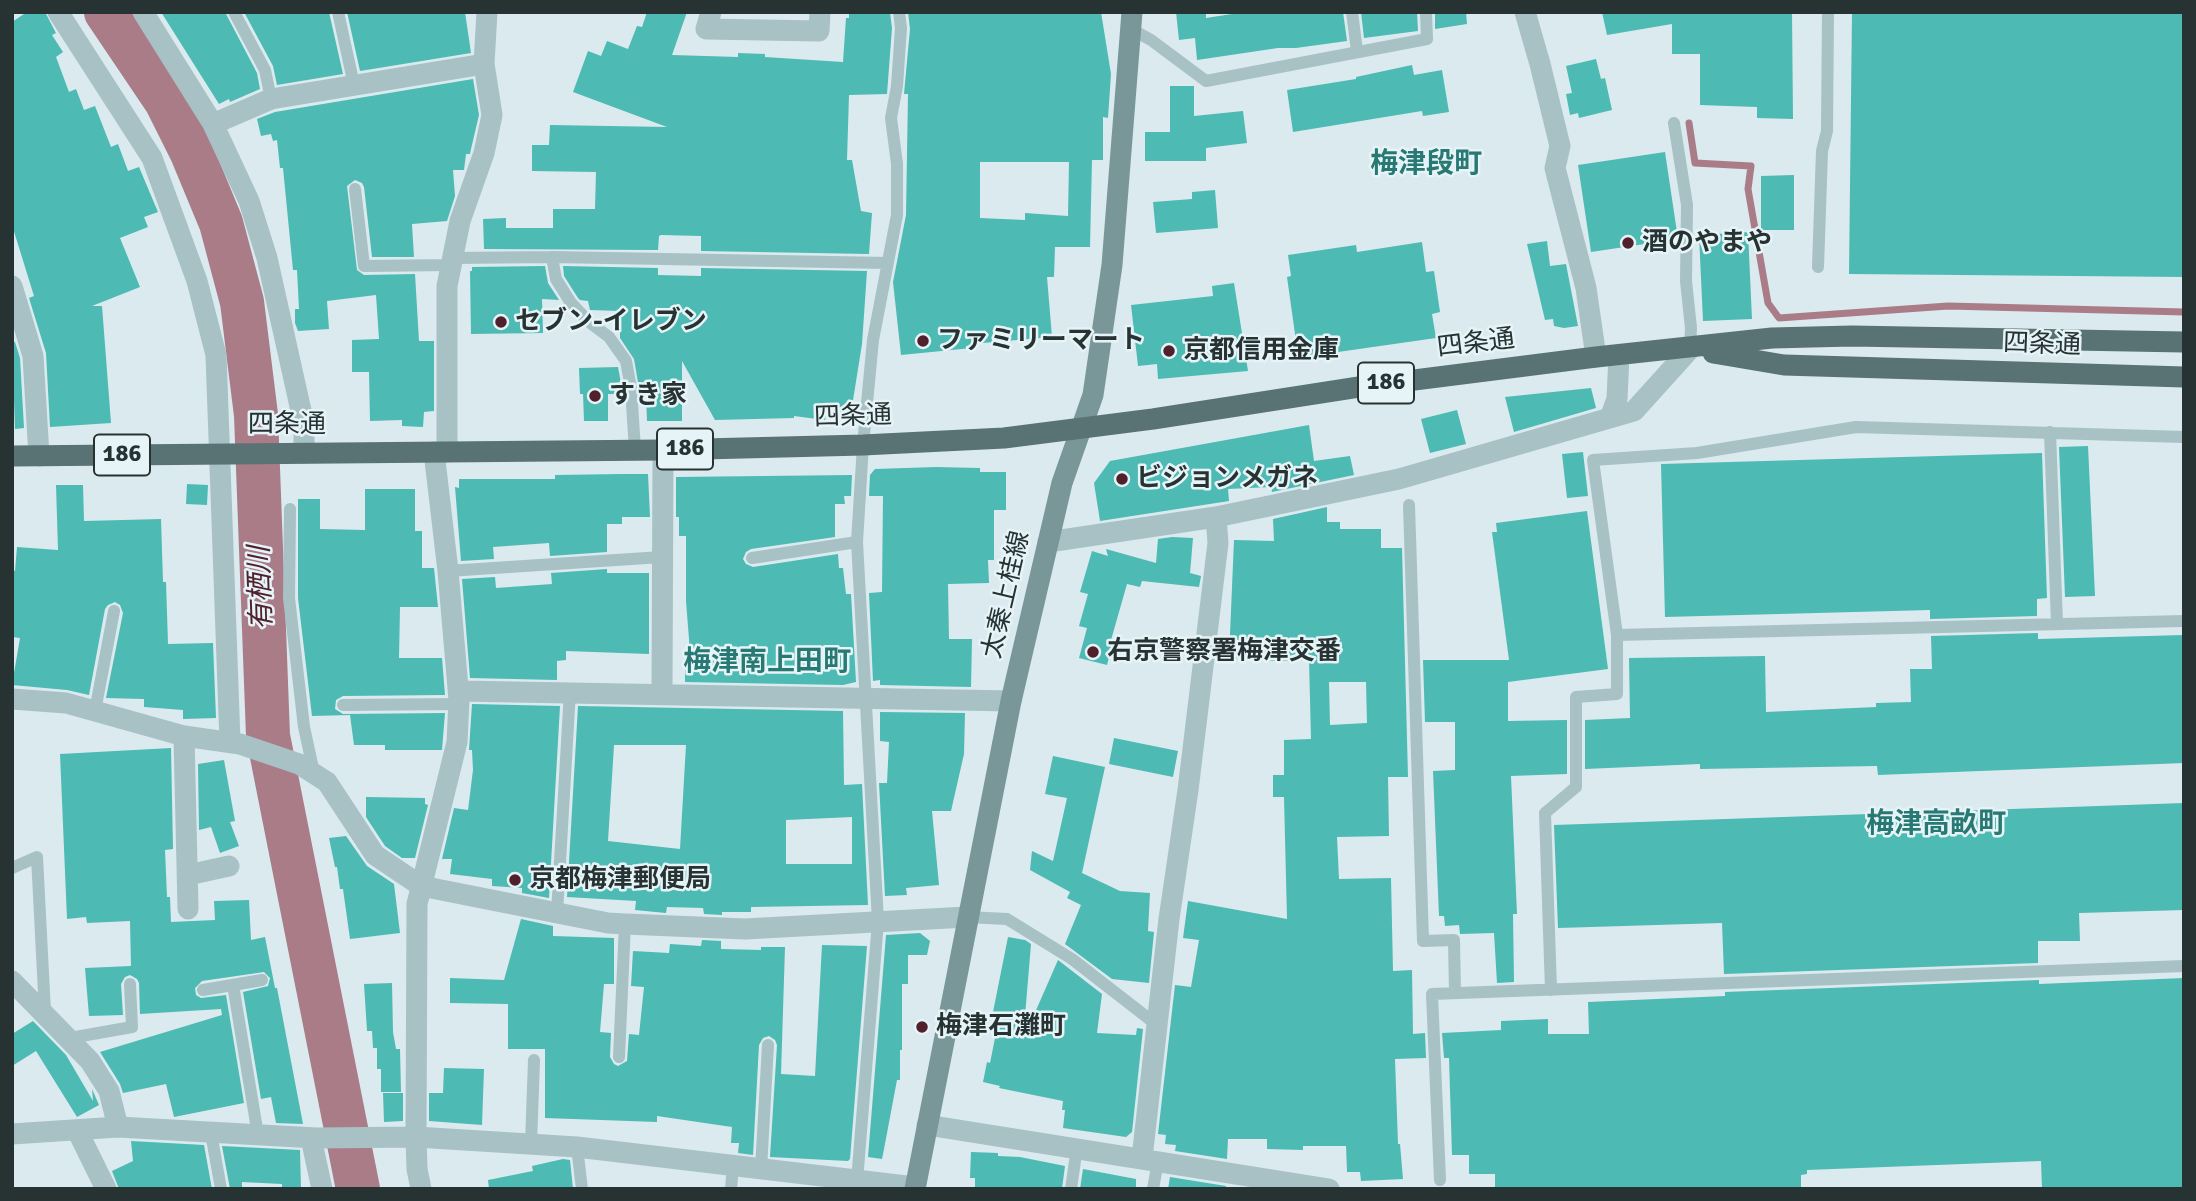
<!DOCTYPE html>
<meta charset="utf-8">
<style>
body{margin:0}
#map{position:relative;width:2196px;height:1201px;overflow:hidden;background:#daeaef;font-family:Signika,sans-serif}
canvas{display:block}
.frame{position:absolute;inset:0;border:14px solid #273333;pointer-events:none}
</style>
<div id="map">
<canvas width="2196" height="1201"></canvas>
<div class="frame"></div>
</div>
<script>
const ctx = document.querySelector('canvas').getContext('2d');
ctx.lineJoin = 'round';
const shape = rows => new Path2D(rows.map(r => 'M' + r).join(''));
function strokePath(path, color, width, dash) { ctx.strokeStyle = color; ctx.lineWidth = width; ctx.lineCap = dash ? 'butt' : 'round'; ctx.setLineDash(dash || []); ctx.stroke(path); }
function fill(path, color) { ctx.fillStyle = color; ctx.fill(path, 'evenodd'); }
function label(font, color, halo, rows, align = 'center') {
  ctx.font = font + ' Signika,"Noto Sans JP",sans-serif'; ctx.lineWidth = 5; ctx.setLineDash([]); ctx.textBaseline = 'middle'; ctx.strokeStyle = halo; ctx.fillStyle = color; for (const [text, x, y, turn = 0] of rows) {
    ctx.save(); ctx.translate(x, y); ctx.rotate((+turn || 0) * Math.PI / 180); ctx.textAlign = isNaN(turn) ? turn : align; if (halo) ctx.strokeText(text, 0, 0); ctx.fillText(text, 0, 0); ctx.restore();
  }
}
strokePath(shape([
 [1689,123,1695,163,1751,166,1748,189,1768,303,1779,318,1948,306,2184,312]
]), '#a97c88', 7);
strokePath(shape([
 [106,12,166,101,192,153,221,223,242,302,256,415,268,736,358,1189]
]), '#a97c88', 44);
fill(shape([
 [27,12,45,12,56,33,52,35,63,52,56,57,69,92,76,89,84,110,95,106,111,147,118,144,128,171,139,167,158,212,144,217,148,227,120,238,140,287,92,306,102,306,111,423,50,427,46,353,29,298,34,296,12,225,12,22],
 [161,12,225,12,257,73,260,89,230,102,229,99,219,104],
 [244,12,329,12,343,74,277,85,273,66],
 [347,12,465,12,471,53,360,71],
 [647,12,687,12,672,55,738,57,738,53,765,54,765,57,843,62,846,18,849,18,849,12,890,12,892,28,887,94,849,95,847,160,852,160,861,211,872,213,869,254,701,251,701,236,661,235,659,236,658,250,484,249,483,219,506,218,506,228,553,228,553,209,595,209,596,172,532,171,532,145,549,145,550,125,667,127,573,92,588,51,601,56,607,41,628,49,637,26,642,27],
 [908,12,1101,12,1111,74,1108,118,1103,117,1103,160,1092,160,1090,247,1055,247,1054,277,1047,277,1052,337,971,344,972,348,901,355,893,282,906,215,908,94,904,94,910,29],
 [980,162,1069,162,1068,216,1025,213,1025,220,980,218],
 [1176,12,1206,12,1206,18,1245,12,1343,12,1347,41,1296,48,1278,48,1197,60,1195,38,1179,40],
 [1361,12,1417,12,1418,31,1364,38],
 [1435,12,1466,12,1467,24,1435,29],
 [1602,12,1792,12,1793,119,1757,118,1757,107,1700,105,1700,54,1672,54,1672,24,1607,35],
 [1852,12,2184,12,2184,277,1849,274],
 [1596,59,1601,79,1605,78,1612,110,1579,118,1578,113,1570,115,1566,94,1572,93,1566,66],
 [1412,65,1414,75,1442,70,1449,112,1423,116,1422,111,1293,132,1287,90,1356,79,1356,77],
 [473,79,479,115,471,149,470,154,466,154,464,170,453,170,455,196,447,221,412,224,414,257,372,257,364,187,362,183,355,180,347,186,357,270,364,275,415,274,419,341,434,341,434,411,424,412,423,427,402,426,402,420,370,421,369,372,352,372,352,340,379,339,376,295,327,301,329,329,298,331,295,323,295,309,299,309,297,270,293,270,283,168,280,168,277,140,273,141,271,134,261,136,257,119,275,112],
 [1170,86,1194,86,1194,116,1243,111,1247,143,1206,148,1206,161,1145,161,1145,132,1170,132],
 [1665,152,1678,239,1591,252,1578,165],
 [1794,175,1794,230,1761,230,1761,176],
 [1215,190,1218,228,1156,233,1153,202,1192,199,1192,192],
 [1748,232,1752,319,1703,321,1699,235],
 [1547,241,1550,266,1566,264,1578,326,1564,328,1554,326,1553,319,1545,320,1527,244],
 [1422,242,1426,272,1434,271,1440,312,1432,314,1436,338,1303,357,1300,340,1296,341,1287,277,1291,276,1288,255,1356,245,1357,252],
 [545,266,548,283,559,300,542,299,543,333,471,334,470,271,472,271,472,267],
 [563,266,658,268,658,275,701,276,701,268,867,271,862,344,850,419,826,416,825,420,794,416,794,418,715,420,682,361,682,421,647,421,646,394,640,394,634,359,620,338,620,311,590,310,588,301,580,300,578,298,564,276],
 [1234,283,1248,371,1158,379,1157,364,1138,366,1131,305,1213,296,1212,286],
 [12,342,15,342,20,358,24,428,15,429],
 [618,367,623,394,608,394,608,421,584,421,583,394,580,394,579,368],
 [1591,388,1596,408,1514,432,1505,397],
 [1457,410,1466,444,1430,453,1421,419],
 [1309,425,1314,461,1350,456,1354,475,1272,492,1271,487,1228,489,1229,501,1100,521,1094,483,1110,461],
 [2088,446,2095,596,2065,597,2059,447],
 [1583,452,1588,496,1567,498,1562,454],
 [2042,453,2047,598,2037,599,2037,616,1930,619,1930,610,1665,617,1661,464],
 [936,467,980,468,980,472,1006,472,1006,510,994,510,994,560,988,560,989,583,948,584,949,639,972,639,971,687,880,685,880,680,873,681,869,593,882,592,883,496,869,496,870,475,875,469],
 [623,474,648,474,650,517,622,517,622,524,607,524,607,552,550,556,549,543,493,547,494,559,461,561,455,487,459,488,459,479,555,479,555,475],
 [852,475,851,496,844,496,845,504,835,504,835,537,751,549,746,552,743,559,746,564,753,567,838,554,839,568,843,568,846,594,851,594,856,682,843,685,685,682,685,652,690,652,686,601,686,536,679,536,679,517,676,517,676,477],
 [187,484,208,485,207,505,186,504],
 [56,485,83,485,84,521,161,519,163,582,166,582,168,644,213,643,216,718,183,719,183,710,144,707,144,699,106,698,123,613,120,605,115,602,108,605,105,609,89,695,67,690,12,685,20,638,12,637,12,570,15,571,17,547,58,550],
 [365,489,415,489,415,531,422,531,422,568,434,568,438,607,400,607,399,658,442,658,445,695,343,696,336,700,335,709,343,714,445,713,442,750,385,750,385,745,354,745,350,715,312,716,298,598,298,499,320,499,320,529,365,530],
 [1327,507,1327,522,1340,522,1340,529,1381,529,1381,548,1402,548,1408,777,1388,777,1389,836,1337,837,1339,879,1391,878,1393,971,1412,970,1413,1034,1425,1033,1426,1058,1395,1059,1398,1144,1400,1144,1403,1179,1361,1181,1360,1172,1347,1172,1346,1146,1303,1146,1303,1150,1267,1149,1267,1139,1228,1139,1227,1159,1175,1151,1176,1145,1165,1144,1166,1135,1158,1134,1175,985,1191,987,1199,940,1183,938,1188,901,1287,919,1284,797,1273,797,1273,775,1284,775,1284,740,1311,739,1309,660,1275,661,1229,658,1234,540,1274,541,1273,519],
 [1329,682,1366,682,1367,723,1330,725],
 [1587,511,1608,669,1508,682,1508,721,1567,720,1567,774,1511,776,1517,914,1513,914,1514,982,1497,983,1494,933,1460,934,1459,925,1445,926,1444,916,1439,916,1433,771,1455,770,1455,722,1425,722,1423,660,1509,660,1492,532,1497,532,1496,523],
 [1172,537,1193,538,1190,573,1201,576,1199,587,1142,581,1140,587,1127,584,1111,640,1113,641,1107,665,1079,658,1087,628,1079,626,1088,594,1080,592,1092,551,1108,556,1106,549,1156,563,1158,539],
 [607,569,607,573,649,573,649,654,566,651,566,660,557,661,557,680,470,678,462,579,495,577,496,588,552,584,551,573],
 [2038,633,2038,639,2184,635,2184,763,1878,775,1877,766,1700,769,1700,764,1585,769,1585,720,1630,718,1629,658,1765,656,1766,712,1876,707,1876,703,1911,702,1910,669,1932,669,1931,636],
 [472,704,560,706,549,898,522,893,522,888,492,886,492,879,450,874,452,859,442,859,454,808,468,810,473,770,472,750,469,750],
 [578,706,843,711,844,785,862,784,868,905,751,907,751,912,722,912,722,915,704,914,703,908,667,907,666,913,635,910,636,901,567,897],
 [614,745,686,745,680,849,608,841],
 [852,817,852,864,786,864,786,820],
 [880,712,965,713,964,754,951,811,932,811,939,885,906,888,907,895,885,896,879,783,887,783,889,742,880,741],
 [1114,738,1178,751,1173,777,1109,764],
 [171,748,173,849,165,850,167,897,170,897,171,922,215,920,214,901,249,900,251,940,265,937,275,988,277,988,303,1124,276,1123,271,1097,261,1099,243,992,268,986,270,978,264,972,202,981,195,988,196,995,201,998,226,995,244,1103,174,1117,166,1084,123,1093,120,1084,100,1052,222,1015,221,1009,140,1014,139,983,137,979,130,975,125,977,121,984,123,1015,89,1016,85,968,131,966,130,921,87,923,86,917,67,919,60,754],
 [1053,756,1105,767,1082,873,1120,891,1150,893,1148,931,1154,932,1149,983,1112,979,1065,944,1081,905,1067,898,1070,892,1030,870,1032,851,1053,861,1067,798,1045,794],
 [224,760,235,821,230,822,239,846,220,853,211,827,199,830,198,764],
 [366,797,425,798,425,804,428,805,415,858,402,858,385,846,366,817],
 [2184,803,2184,910,2079,913,2080,941,2038,941,2038,963,1724,974,1722,923,1558,928,1554,825],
 [346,836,367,866,394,884,400,933,350,939,343,889,340,889,337,867,335,867,329,838],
 [521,919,553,926,553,936,614,938,614,984,604,984,600,1032,611,1033,610,1057,614,1064,618,1066,627,1061,629,1034,639,1035,644,987,631,986,633,951,669,953,670,944,701,946,702,940,721,941,721,949,761,950,761,947,785,947,781,1074,815,1076,822,945,867,946,850,1159,848,1161,770,1157,777,1045,775,1040,769,1036,763,1038,759,1045,753,1155,738,1153,739,1143,731,1143,732,1127,657,1116,657,1122,545,1118,545,1049,508,1049,508,1004,450,1003,450,978,504,980],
 [920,933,930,941,927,955,908,955,908,984,902,984,902,1050,900,1050,900,1080,897,1080,884,1149,882,1159,868,1157,886,935],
 [1008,937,1025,940,1031,944,1023,1040,1058,960,1102,994,1097,1033,1136,1035,1137,1028,1143,1029,1132,1132,1126,1137,1063,1128,1065,1110,1062,1110,1063,1101,999,1088,1000,1086,983,1082,987,1062,990,1063,1000,1013,993,1012],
 [2184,978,2184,1189,2042,1189,2041,1161,1807,1170,1807,1174,1801,1175,1801,1189,1495,1189,1495,1174,1469,1174,1469,1155,1452,1155,1449,1058,1444,1058,1442,1033,1501,1030,1501,1021,1548,1019,1548,1034,1589,1034,1588,1002,1725,996,1725,992,2039,980,2039,984],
 [392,983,393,1032,396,1049,400,1049,401,1092,381,1092,381,1069,377,1069,377,1048,373,1048,372,1031,367,1031,364,984],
 [33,1021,66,1055,93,1101,92,1089,99,1105,77,1117,36,1051,12,1066,12,1034],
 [444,1068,484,1069,482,1125,429,1121,429,1093,443,1093],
 [383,1093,403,1093,403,1121,384,1122],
 [131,1141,204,1145,212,1189,119,1189,112,1171,133,1161],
 [222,1146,300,1150,301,1189,282,1189,282,1184,242,1182,242,1189,230,1189],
 [971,1152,998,1153,998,1156,1020,1157,1065,1166,1062,1189,975,1189,975,1178,970,1178],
 [563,1159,570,1160,573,1189,489,1189,488,1180,533,1171,532,1166],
 [1083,1169,1136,1179,1136,1189,1080,1189],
 [1170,1177,1226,1186,1226,1189,1168,1189]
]), '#4dbab3');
strokePath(shape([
 [234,12,265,70,271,99],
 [338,12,354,85],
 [1352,12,1357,51],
 [1131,29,1151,40,1206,81,1427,39,1426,12],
 [1674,123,1687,205,1686,281,1691,328,1690,349],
 [355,189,364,266,450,265],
 [552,257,556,279,571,303,589,322,609,337,626,361,631,388,635,450],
 [452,258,552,257,888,263],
 [1818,267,1822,151,1827,131,1828,12],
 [2050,432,2057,624],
 [1409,505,1423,941,1454,940,1455,993],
 [290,509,289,598,304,727,314,773],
 [752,558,857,542],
 [448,571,662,557],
 [1617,635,2184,621],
 [343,705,459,704],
 [95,711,114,611],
 [12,868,37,857,45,1012],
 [557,913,570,691],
 [967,917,1007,919,1072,959,1157,1025],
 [233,985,258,1135],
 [203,990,262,980],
 [1551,990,1545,813,1576,787,1576,697,1617,694,1617,635,1593,460,1697,453,1856,427,2184,437],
 [70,1038,132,1027,130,984],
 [619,1057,625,924],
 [211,1133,221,1189],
 [531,1144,534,1060],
 [577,1147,582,1189],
 [761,1169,768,1045],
 [1440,1180,1432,994,2184,966],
 [857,1181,878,921,857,542,863,445,873,340,897,215,897,164,891,118,897,86,901,28,899,12],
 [731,1189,733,1165],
 [1071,1189,1077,1147],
 [1153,1189,1158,1161]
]), '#a7c1c5', 12);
strokePath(shape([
 [58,12,152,158,197,281,216,355,230,742],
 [143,12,213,124,249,201,267,258,304,424,304,453],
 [711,12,706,29,819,31,820,12],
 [1525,12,1540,64,1560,146,1555,168,1586,288,1596,357],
 [213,124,271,99,484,64],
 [12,286,33,356,39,456],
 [1610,418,1617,399,1619,355],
 [447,452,447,286,460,221,484,153,492,115,484,64,487,12],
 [1048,542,1216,517],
 [459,691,1011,701],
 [662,693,663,450],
 [12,699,66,703,184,736,240,744,299,764,327,782,375,855,421,886,608,923,625,924,745,929,967,917],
 [184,736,188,909],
 [188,875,229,866],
 [12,981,90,1061,109,1091,118,1127],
 [927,1125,1329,1189],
 [77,1130,106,1189],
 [12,1134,118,1127,316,1138,416,1137,577,1147,915,1187],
 [311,1138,322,1189],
 [1142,1158,1169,919,1188,790,1218,543,1216,517,1399,479,1634,411,1690,349],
 [421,1189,417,1169,416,1137,417,904,457,742,459,700,448,571,434,452]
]), '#a7c1c5', 21);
strokePath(shape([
 [915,1189,1011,701,1062,483,1093,395,1112,265,1132,12]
]), '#799799', 21);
strokePath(shape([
 [1713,353,1784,365,2184,377],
 [12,456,663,450,863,445,1004,438,1153,419,1359,387,1596,357,1772,338,1852,336,2184,342]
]), '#597273', 21);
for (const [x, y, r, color] of [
 [1628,243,7,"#50212c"],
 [501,322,7,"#50212c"],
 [923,341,7,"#50212c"],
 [1169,351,7,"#50212c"],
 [595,396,7,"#50212c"],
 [1122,479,7,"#50212c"],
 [1093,652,7,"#50212c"],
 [515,880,7,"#50212c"],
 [922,1027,7,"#50212c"]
]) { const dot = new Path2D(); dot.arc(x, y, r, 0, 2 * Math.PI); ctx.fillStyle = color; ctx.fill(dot); strokePath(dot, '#e6f3f7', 2.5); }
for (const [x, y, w] of [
 [1386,383,56],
 [685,449,56],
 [122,455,56]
]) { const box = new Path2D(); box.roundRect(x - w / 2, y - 20.5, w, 41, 5); ctx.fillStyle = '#e6f3f7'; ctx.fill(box); strokePath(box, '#273333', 2); }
label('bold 24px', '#273333', null, [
 ["186",1386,383],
 ["186",685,449],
 ["186",122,455]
]);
label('bold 26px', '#273333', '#e6f3f7', [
 ["酒のやまや",1642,243],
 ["セブン-イレブン",515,322],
 ["ファミリーマート",937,341],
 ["京都信用金庫",1183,351],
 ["すき家",609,396],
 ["ビジョンメガネ",1136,479],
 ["右京警察署梅津交番",1107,652],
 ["京都梅津郵便局",529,880],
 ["梅津石灘町",936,1027]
], 'left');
label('26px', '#273333', '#e6f3f7', [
 ["四条通",1476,344,-7],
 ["四条通",2042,345,2],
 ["四条通",853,417,-2],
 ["四条通",287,425],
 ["太秦上桂線",1007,595,-77]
]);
label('bold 28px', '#287974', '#e6f3f7', [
 ["梅津段町",1426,165],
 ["梅津南上田町",767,663],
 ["梅津高畝町",1936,825]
]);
label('italic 28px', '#50212c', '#e6f3f7', [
 ["有栖川",262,588,-92]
]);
</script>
